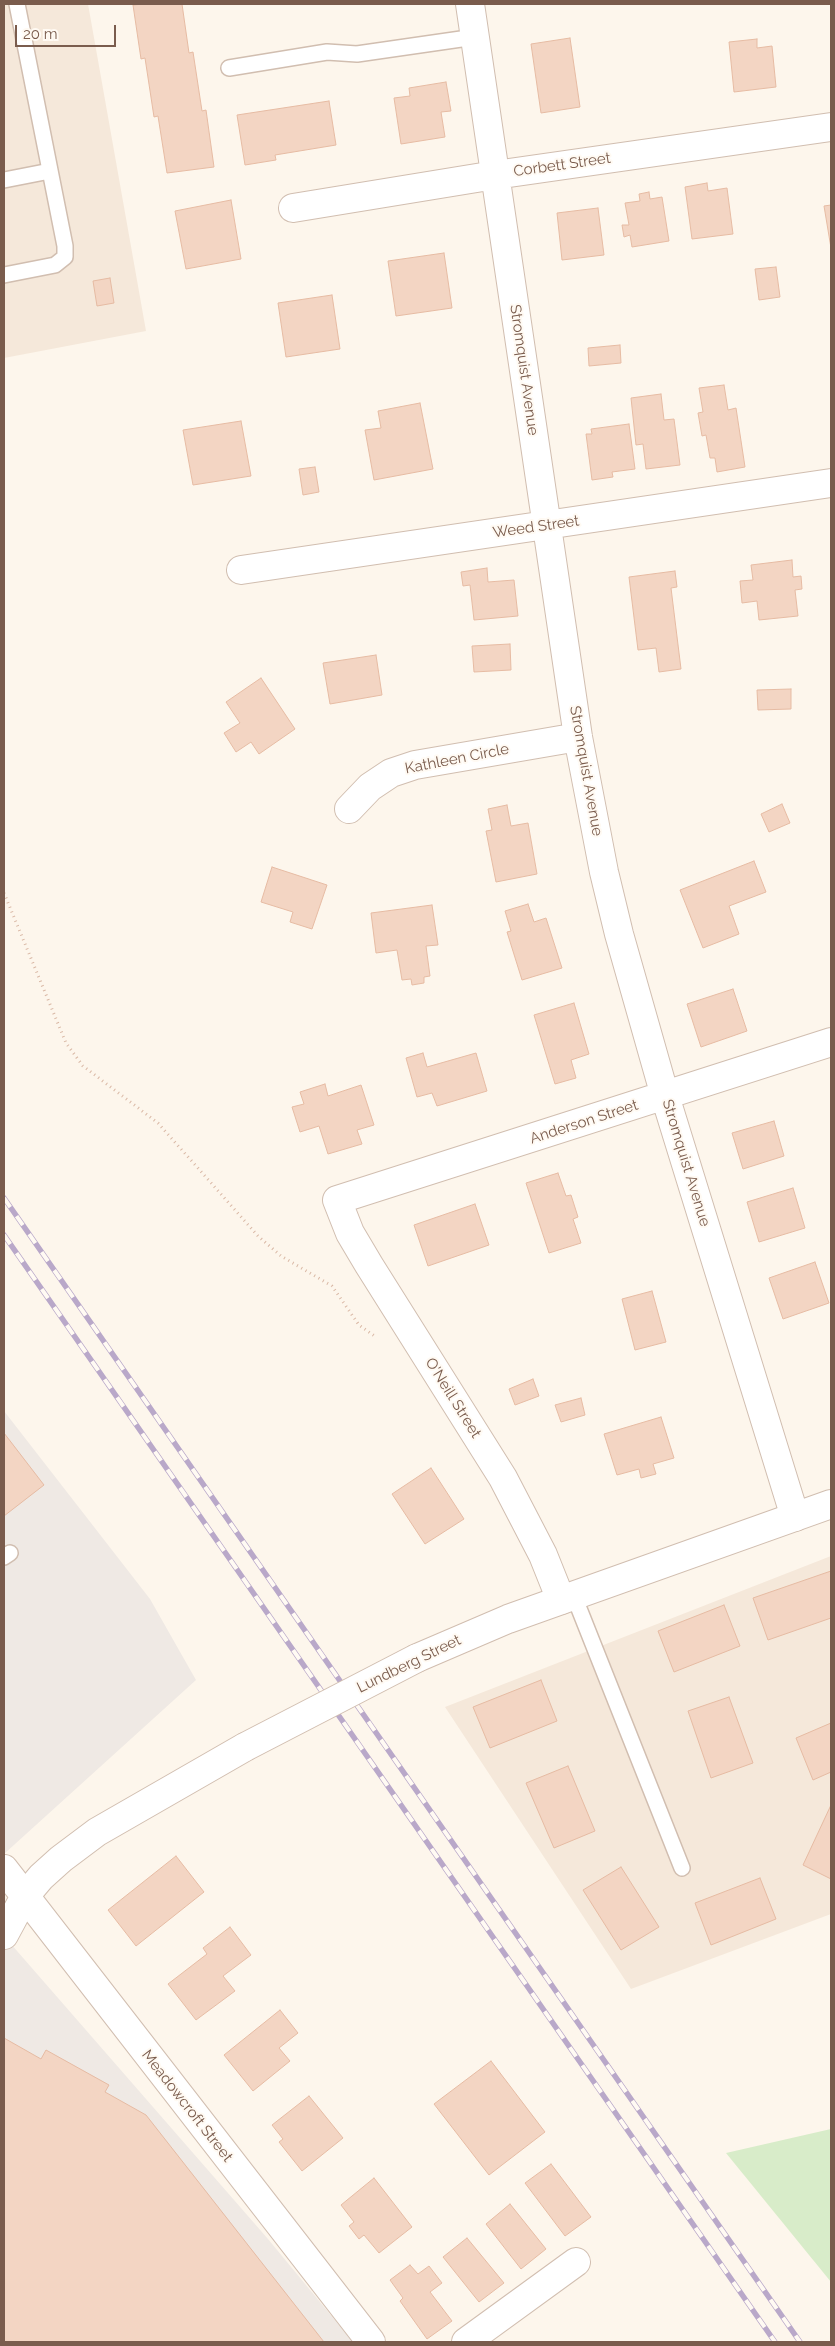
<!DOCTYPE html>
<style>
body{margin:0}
#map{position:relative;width:835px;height:2346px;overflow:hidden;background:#fdf6ec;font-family:Raleway,sans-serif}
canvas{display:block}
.frame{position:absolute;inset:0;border:5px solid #7a5c4d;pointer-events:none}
.scale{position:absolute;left:15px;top:25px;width:101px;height:22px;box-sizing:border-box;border:2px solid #7a5c4d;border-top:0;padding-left:6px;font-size:15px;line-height:18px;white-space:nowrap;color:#7a5c4d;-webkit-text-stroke:4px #fffaf3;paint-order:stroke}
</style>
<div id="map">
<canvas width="835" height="2346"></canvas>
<div class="frame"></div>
<div class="scale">20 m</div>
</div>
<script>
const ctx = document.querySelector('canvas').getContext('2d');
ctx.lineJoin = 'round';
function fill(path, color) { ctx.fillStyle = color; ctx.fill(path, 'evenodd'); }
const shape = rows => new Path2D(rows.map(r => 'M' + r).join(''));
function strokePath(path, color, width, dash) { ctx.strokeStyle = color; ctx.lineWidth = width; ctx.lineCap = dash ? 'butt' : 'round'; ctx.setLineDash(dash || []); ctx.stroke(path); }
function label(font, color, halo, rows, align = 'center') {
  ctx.font = font + ' Raleway,sans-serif'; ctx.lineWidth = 4; ctx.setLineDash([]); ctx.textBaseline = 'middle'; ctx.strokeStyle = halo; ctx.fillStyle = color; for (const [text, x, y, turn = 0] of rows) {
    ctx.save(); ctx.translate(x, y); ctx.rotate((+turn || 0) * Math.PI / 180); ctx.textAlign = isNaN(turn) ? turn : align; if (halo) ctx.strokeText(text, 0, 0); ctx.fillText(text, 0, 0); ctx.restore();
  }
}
fill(shape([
 [4,4,88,4,146,331,4,358],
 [831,1556,831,1914,631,1989,445,1707]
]), '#f5e8da');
fill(shape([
 [4,1411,150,1599,196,1680,4,1854],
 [4,1936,268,2239,353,2342,4,2342]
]), '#efe9e4');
fill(shape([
 [831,2129,831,2282,726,2153]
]), '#d8ecc9');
const building = shape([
 [143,4,182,4,189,53,193,52,202,111,206,110,214,167,167,173,158,116,154,117,145,58,141,59,133,5,143,4],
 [570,38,580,107,541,113,531,44,570,38],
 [757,39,757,48,772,46,776,87,734,92,729,42,757,39],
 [446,82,451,111,441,112,445,137,401,144,394,98,410,96,409,88,446,82],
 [329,101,336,145,275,155,276,160,245,165,237,115,329,101],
 [707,183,708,191,727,188,733,234,692,239,685,187,707,183],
 [649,192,650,199,662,197,669,241,632,247,630,235,624,237,622,225,629,225,625,203,640,201,639,194,649,192],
 [231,200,241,259,186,269,175,211,231,200],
 [831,205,831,248,824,206,831,205],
 [598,208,604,255,562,260,557,213,598,208],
 [444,253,452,308,396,316,388,261,444,253],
 [776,267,780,297,759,300,755,269,776,267],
 [110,278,114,303,97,306,93,281,110,278],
 [332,295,340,349,286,357,278,303,332,295],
 [620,345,621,363,589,366,588,348,620,345],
 [724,385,728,410,736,408,745,467,717,472,715,458,710,458,706,435,702,436,698,413,703,412,699,388,724,385],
 [661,394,664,420,674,419,680,465,646,469,643,444,636,445,631,398,661,394],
 [420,403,433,469,374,480,365,430,381,428,378,411,420,403],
 [241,421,251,476,193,485,183,430,241,421],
 [629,424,635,469,612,472,613,477,592,480,586,434,592,434,591,429,629,424],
 [315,467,319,492,303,495,299,469,315,467],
 [792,560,793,577,801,576,802,589,795,590,798,616,759,620,757,601,742,603,740,581,753,580,751,565,792,560],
 [487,568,488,582,514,580,518,616,474,620,470,585,463,586,461,572,487,568],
 [675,571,677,587,671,588,681,669,659,672,656,648,638,650,629,577,675,571],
 [510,644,511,670,474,672,472,646,510,644],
 [376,655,382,695,330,704,323,663,376,655],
 [261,678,295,729,259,754,251,742,236,752,224,733,240,723,226,702,261,678],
 [791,689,791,709,758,710,757,690,791,689],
 [782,804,790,823,769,832,761,814,782,804],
 [507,805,511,826,528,823,537,874,496,882,486,831,492,830,488,809,507,805],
 [754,861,766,892,729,906,739,934,703,948,680,890,754,861],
 [272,867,327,885,312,929,290,922,293,912,261,902,272,867],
 [528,904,534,922,546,918,562,968,522,980,507,932,511,931,505,911,528,904],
 [432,905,438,945,426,946,430,976,424,977,424,983,412,985,411,979,402,980,397,950,376,953,371,913,432,905],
 [733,989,747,1031,701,1047,687,1004,733,989],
 [574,1003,589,1054,571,1060,576,1078,555,1084,534,1015,574,1003],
 [423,1053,427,1067,476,1053,487,1091,437,1106,432,1093,417,1097,406,1058,423,1053],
 [325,1084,328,1096,361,1085,374,1125,357,1130,362,1144,328,1154,319,1126,300,1132,292,1107,304,1104,300,1092,325,1084],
 [774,1121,784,1156,743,1169,732,1133,774,1121],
 [558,1173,566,1196,571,1195,578,1217,573,1219,581,1243,549,1253,526,1183,558,1173],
 [793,1188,805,1228,759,1242,747,1202,793,1188],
 [475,1204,489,1245,428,1266,414,1225,475,1204],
 [815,1262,829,1303,783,1319,769,1278,815,1262],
 [652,1291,666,1342,635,1350,622,1299,652,1291],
 [533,1379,539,1396,515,1405,509,1389,533,1379],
 [581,1398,585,1415,561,1422,555,1405,581,1398],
 [661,1417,674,1458,653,1464,656,1474,641,1478,639,1469,617,1475,604,1434,661,1417],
 [4,1433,44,1485,4,1516,4,1433],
 [431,1468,464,1519,425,1544,392,1494,431,1468],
 [831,1571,831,1618,768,1640,753,1598,831,1571],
 [724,1605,740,1646,674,1672,658,1631,724,1605],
 [541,1680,557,1721,490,1748,473,1707,541,1680],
 [729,1697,753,1763,711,1778,688,1711,729,1697],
 [831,1723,831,1772,813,1780,796,1738,831,1723],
 [568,1766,595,1831,554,1848,526,1783,568,1766],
 [831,1805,831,1879,803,1865,831,1805],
 [176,1856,204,1892,136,1946,108,1910,176,1856],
 [621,1867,659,1927,621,1950,583,1890,621,1867],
 [760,1878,776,1919,711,1945,695,1903,760,1878],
 [230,1927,251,1955,223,1976,235,1991,196,2020,168,1984,207,1954,203,1948,230,1927],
 [280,2010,298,2033,279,2048,290,2061,253,2091,224,2055,280,2010],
 [4,2038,41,2059,46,2050,109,2085,105,2092,146,2115,324,2342,4,2342,4,2038],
 [491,2061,545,2132,489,2175,434,2104,491,2061],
 [309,2096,343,2138,302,2171,279,2142,283,2139,272,2125,309,2096],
 [551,2164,591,2217,565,2236,525,2183,551,2164],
 [374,2178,412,2227,379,2253,364,2235,359,2239,349,2226,354,2222,341,2205,374,2178],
 [510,2204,546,2249,521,2269,486,2224,510,2204],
 [467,2238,504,2283,479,2302,443,2257,467,2238],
 [410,2265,418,2274,429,2266,442,2283,430,2292,452,2321,427,2339,400,2301,403,2298,390,2280,410,2265]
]);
fill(building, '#f3d5c3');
strokePath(building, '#e6bba3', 1);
const service = shape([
 [229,68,327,52,357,54,475,37],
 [4,180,50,171],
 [4,275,55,265,65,257,65,246,17,4],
 [4,1557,10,1553],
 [574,1596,682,1868]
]);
const minor = shape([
 [470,4,578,737,604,872,619,934,665,1096,795,1517],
 [293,208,495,175,831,127],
 [241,570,831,483],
 [349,809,370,787,391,773,415,765,578,737],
 [561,1600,543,1555,503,1478,369,1265,350,1233,337,1200,831,1042],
 [4,1869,25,1896,4,1935],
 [466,2342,576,2262]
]);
const tertiary = shape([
 [417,1658,508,1619,831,1504],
 [245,1747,97,1832,61,1859,41,1877,25,1896,371,2342]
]);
strokePath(service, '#d1beb0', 18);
strokePath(minor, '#d1beb0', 30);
strokePath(tertiary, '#d1beb0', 30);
strokePath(shape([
 [4,893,66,1043,83,1066,158,1123,258,1236,281,1256,332,1286,359,1325,376,1337]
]), '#d9b8a5', 3, [1, 4]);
strokePath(service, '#fff', 15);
strokePath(minor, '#fff', 28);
strokePath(tertiary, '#fff', 28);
const rail = shape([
 [4,1198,800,2342],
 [4,1235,775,2342]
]);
strokePath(rail, '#b9a8c9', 5.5);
strokePath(rail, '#fffaf3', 4, [11]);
const tertiaryBridge = shape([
 [245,1747,417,1658]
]);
strokePath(tertiaryBridge, '#d1beb0', 30, []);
strokePath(tertiaryBridge, '#fff', 28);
label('15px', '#7a5c4d', '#fffaf3', [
 ["Corbett Street",562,165,-8],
 ["Stromquist Avenue",524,370,82],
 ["Weed Street",536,527,-8],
 ["Kathleen Circle",457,759,-11],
 ["Stromquist Avenue",586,771,80],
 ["Anderson Street",584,1122,-18],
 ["Stromquist Avenue",686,1163,73],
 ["O'Neill Street",453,1398,58],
 ["Lundberg Street",409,1664,-26],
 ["Meadowcroft Street",187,2106,52]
]);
</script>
